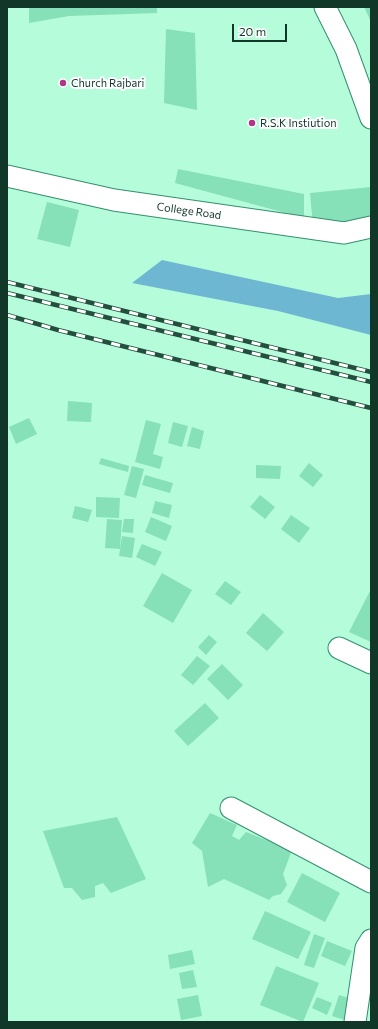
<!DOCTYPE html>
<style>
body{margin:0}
#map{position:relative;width:378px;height:1029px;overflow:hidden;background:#b5fcdb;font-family:Commissioner,sans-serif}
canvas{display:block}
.frame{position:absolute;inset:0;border:8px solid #103728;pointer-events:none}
.scale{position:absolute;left:232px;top:24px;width:55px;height:18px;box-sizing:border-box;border:2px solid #103728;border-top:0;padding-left:5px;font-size:12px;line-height:14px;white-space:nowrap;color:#103728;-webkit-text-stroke:3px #fff;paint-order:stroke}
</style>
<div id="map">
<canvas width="378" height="1029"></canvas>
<div class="frame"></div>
<div class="scale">20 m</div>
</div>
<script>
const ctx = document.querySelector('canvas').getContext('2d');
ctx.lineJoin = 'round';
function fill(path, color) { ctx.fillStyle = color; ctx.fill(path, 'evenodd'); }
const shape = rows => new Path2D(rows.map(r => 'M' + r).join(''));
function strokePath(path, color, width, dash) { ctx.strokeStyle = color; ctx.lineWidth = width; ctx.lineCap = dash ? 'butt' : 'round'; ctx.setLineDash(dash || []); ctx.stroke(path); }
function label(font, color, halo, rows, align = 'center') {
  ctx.font = font + ' Commissioner,sans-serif'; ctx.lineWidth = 4; ctx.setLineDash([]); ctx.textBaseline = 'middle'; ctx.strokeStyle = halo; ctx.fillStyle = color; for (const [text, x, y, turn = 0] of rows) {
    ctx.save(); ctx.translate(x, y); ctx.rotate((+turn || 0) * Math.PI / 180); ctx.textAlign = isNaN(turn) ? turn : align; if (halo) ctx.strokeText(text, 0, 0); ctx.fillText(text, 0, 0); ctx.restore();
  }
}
fill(shape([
 [162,260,338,298,371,294,371,335,278,311,132,283]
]), '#6eb7d2');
fill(shape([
 [29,7,157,7,157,13,69,16,29,23],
 [364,7,371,7,371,22],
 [166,29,195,33,197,110,164,103],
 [178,169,304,194,304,218,175,183],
 [371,187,371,221,313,226,310,193],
 [47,202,79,210,70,247,37,239],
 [68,401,92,403,91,422,67,421],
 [29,418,37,434,16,444,9,427],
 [146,420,161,424,153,454,163,457,160,469,135,462],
 [173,422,188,426,182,447,168,443],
 [192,427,204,431,200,449,187,446],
 [101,458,129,466,128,472,99,464],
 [309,463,323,475,313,487,299,476],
 [256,465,281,466,280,479,256,478],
 [132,466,144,469,136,498,124,495],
 [145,475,173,483,170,493,142,485],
 [260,495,275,507,265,519,250,507],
 [96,497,120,498,119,518,96,517],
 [155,501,172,505,169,518,152,513],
 [75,506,92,510,88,522,72,518],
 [291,515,310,528,299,543,281,529],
 [151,517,172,526,166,541,145,532],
 [107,519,122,520,120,549,105,548],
 [124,519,134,519,133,533,122,532],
 [122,536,135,538,132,558,119,556],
 [142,544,162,552,155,566,136,557],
 [162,573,192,590,173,623,143,606],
 [225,581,241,592,231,605,215,594],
 [371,589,371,642,349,632],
 [263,613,284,632,267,651,246,633],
 [209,635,217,642,206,655,198,647],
 [197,656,210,666,193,685,181,675],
 [222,664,243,685,228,700,207,679],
 [205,703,219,718,188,746,174,731],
 [210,813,237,825,232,836,239,840,246,832,292,850,283,874,287,885,281,894,273,896,269,900,224,879,208,887,202,851,192,843],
 [117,817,146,879,111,893,103,883,95,886,95,897,82,900,72,888,64,888,43,831],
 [302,873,340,893,325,922,287,902],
 [265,911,311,932,298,959,252,939],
 [314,934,325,938,314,968,304,965],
 [327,941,352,951,345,966,321,956],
 [192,950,195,964,170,969,168,955],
 [276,966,319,983,303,1022,260,1005],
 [193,970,197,987,182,989,179,973],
 [198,995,202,1016,181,1020,177,999],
 [339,995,355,1000,348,1021,332,1016],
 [317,997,332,1003,327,1015,312,1008]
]), '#86e0b8');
const minor = shape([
 [325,7,346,49,371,118],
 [7,176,114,200,344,233,371,227],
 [339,648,371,663],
 [231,808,371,882],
 [355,1022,366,948,371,940]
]);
strokePath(minor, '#33906c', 23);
strokePath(minor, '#fff', 21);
const rail = shape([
 [7,282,371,372],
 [7,293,371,382],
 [7,315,58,330,371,408]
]);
strokePath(rail, '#244f3e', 4.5);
strokePath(rail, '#fff', 3, [9]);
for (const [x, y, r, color] of [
 [63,83,4,"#b13587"],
 [252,123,4,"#b13587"]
]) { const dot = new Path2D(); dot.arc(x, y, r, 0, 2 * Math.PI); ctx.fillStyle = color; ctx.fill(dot); strokePath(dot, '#fff', 1.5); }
label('11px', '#103728', '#fff', [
 ["Church Rajbari",71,83],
 ["R.S.K Instiution",260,123]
], 'left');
label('11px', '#103728', '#fff', [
 ["College Road",189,211,8]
]);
</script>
